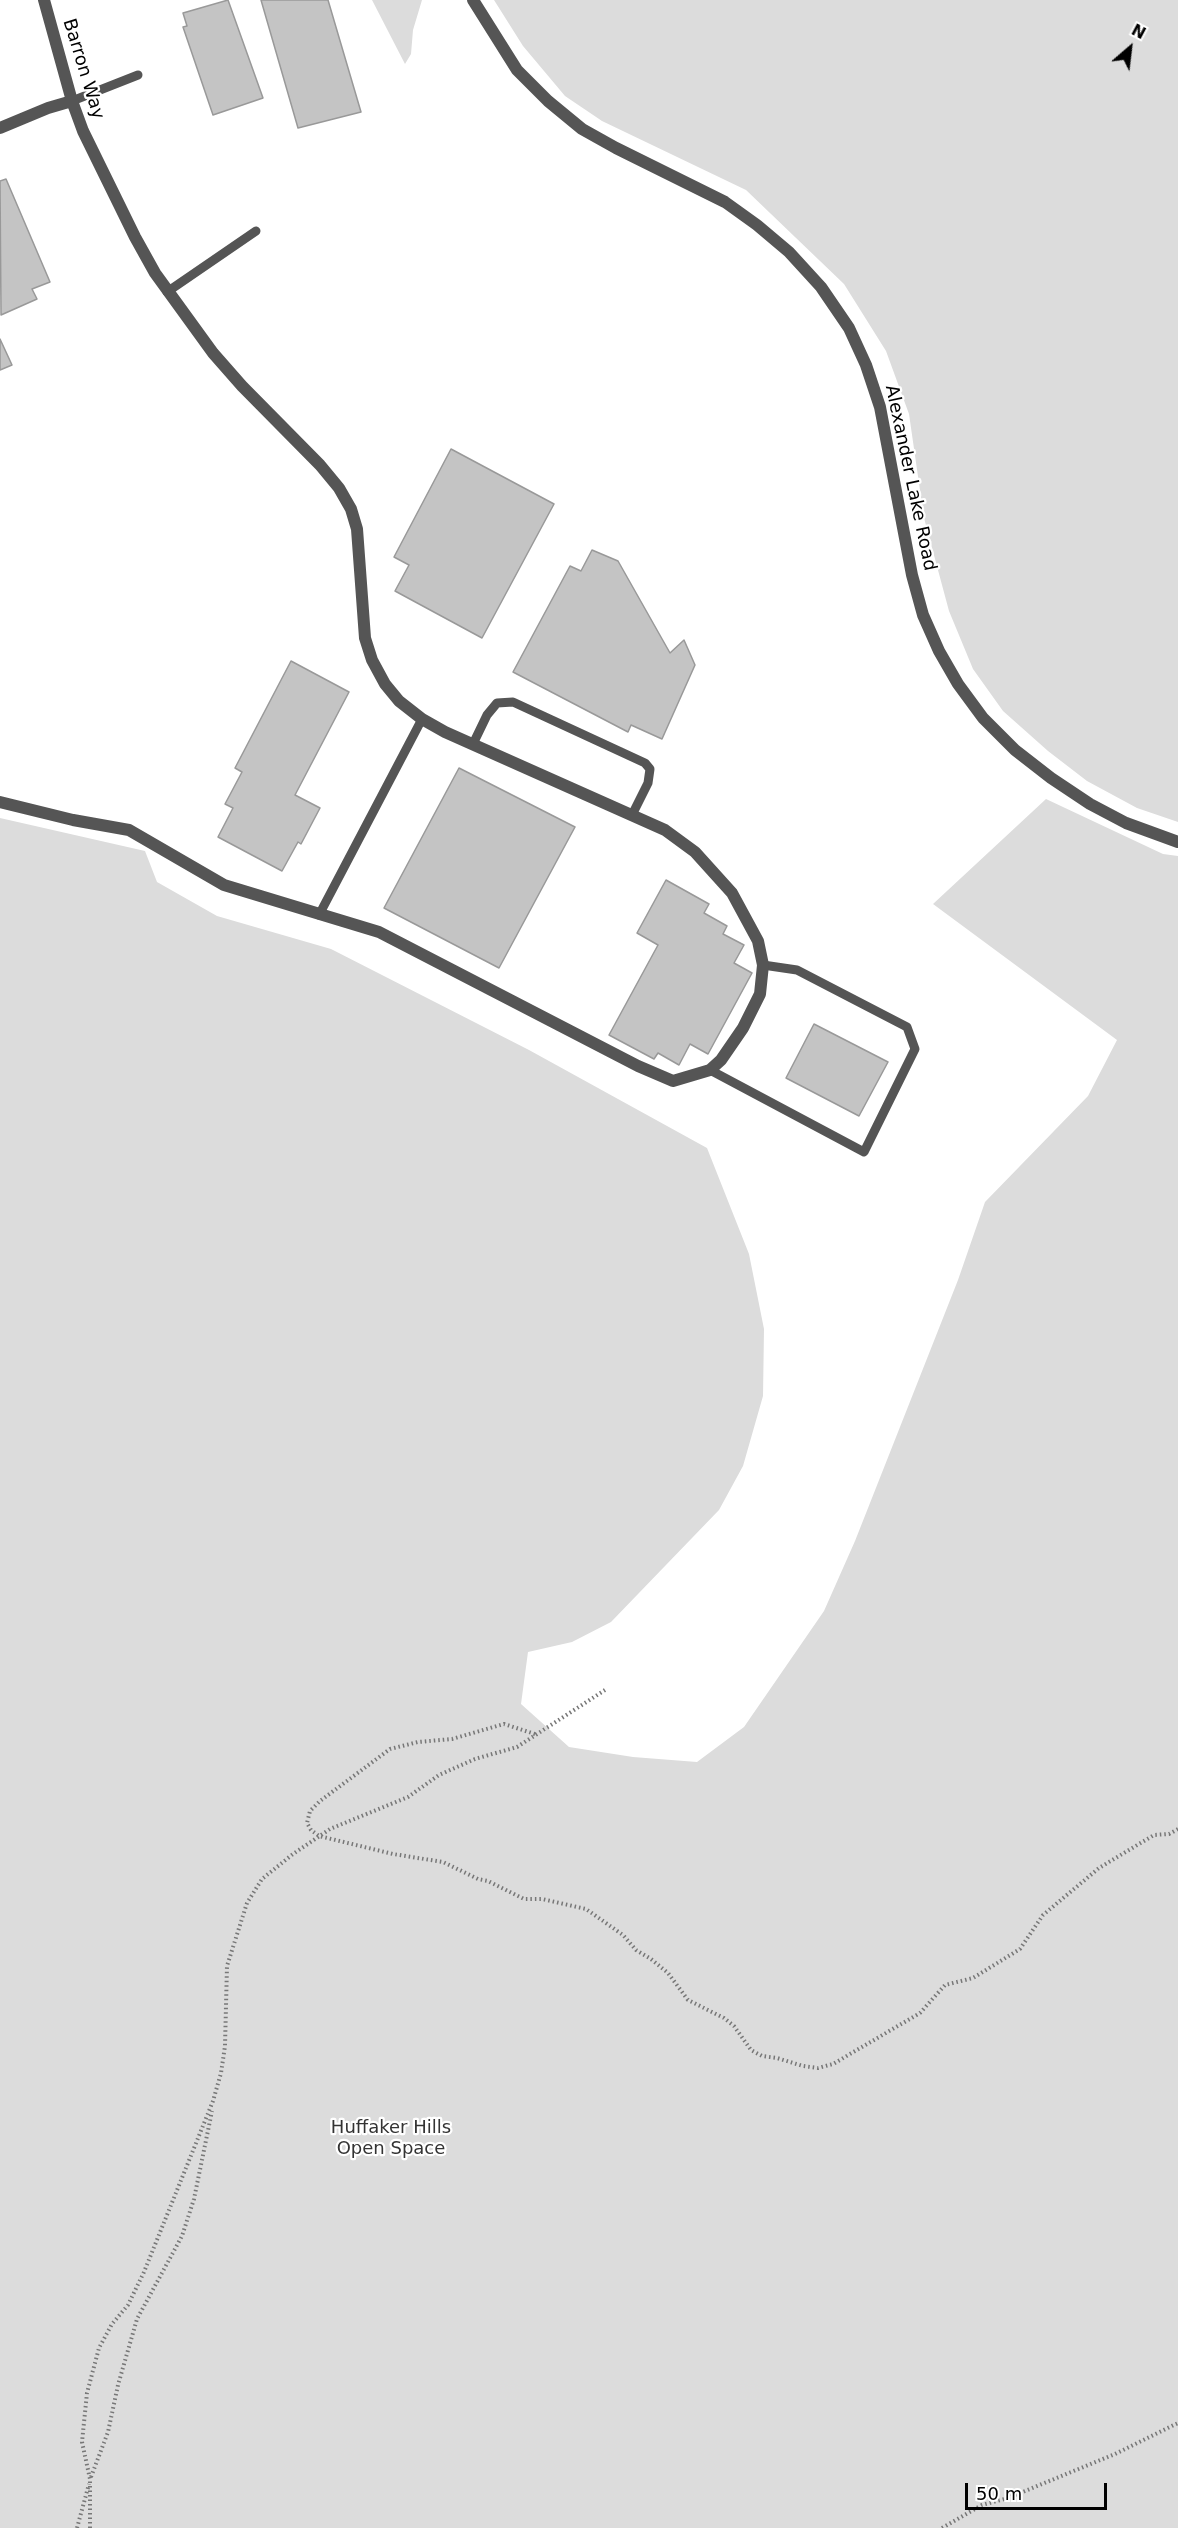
<!DOCTYPE html>
<style>
body{margin:0}
#map{position:relative;width:1178px;height:2528px;overflow:hidden;background:#fff;font-family:"DejaVu Sans",sans-serif}
canvas{display:block}
.north{position:absolute;left:1100px;top:18px;width:60px;height:60px;-webkit-text-stroke:4px #fff;paint-order:stroke;rotate:28deg;font-size:16px;font-weight:700;line-height:24px;text-align:center;color:#000}
.north::after{content:'';display:block;margin:auto;width:21px;height:27px;background:#000;clip-path:polygon(50% 0,100% 100%,50% 72%,0 100%)}
.scale{position:absolute;left:965px;top:2483px;width:142px;height:27px;box-sizing:border-box;border:3px solid #000;border-top:0;padding-left:8px;font-size:18px;line-height:21px;white-space:nowrap;color:#000;-webkit-text-stroke:4px #fff;paint-order:stroke}
</style>
<div id="map">
<canvas width="1178" height="2528"></canvas>
<div class="north">N</div>
<div class="scale">50 m</div>
</div>
<script>
const ctx = document.querySelector('canvas').getContext('2d');
ctx.lineJoin = 'round';
function fill(path, color) { ctx.fillStyle = color; ctx.fill(path, 'evenodd'); }
const shape = rows => new Path2D(rows.map(r => 'M' + r).join(''));
function strokePath(path, color, width, dash) { ctx.strokeStyle = color; ctx.lineWidth = width; ctx.lineCap = dash ? 'butt' : 'round'; ctx.setLineDash(dash || []); ctx.stroke(path); }
function label(font, color, halo, rows, align = 'center') {
  ctx.font = font + ' "DejaVu Sans",sans-serif'; ctx.lineWidth = 4.5; ctx.setLineDash([]); ctx.textBaseline = 'middle'; ctx.strokeStyle = halo; ctx.fillStyle = color; for (const [text, x, y, turn = 0] of rows) {
    ctx.save(); ctx.translate(x, y); ctx.rotate((+turn || 0) * Math.PI / 180); ctx.textAlign = isNaN(turn) ? turn : align; if (halo) ctx.strokeText(text, 0, 0); ctx.fillText(text, 0, 0); ctx.restore();
  }
}
fill(shape([
 [372,0,422,0,413,30,411,54,405,64],
 [494,0,1178,0,1178,822,1137,808,1087,781,1048,751,1003,711,973,669,949,611,924,518,909,414,886,351,844,284,746,190,602,121,565,96,523,46],
 [1046,799,1163,854,1178,856,1178,2528,0,2528,0,818,145,851,157,882,217,916,331,949,529,1050,707,1148,749,1254,764,1329,763,1396,743,1466,719,1510,611,1622,572,1642,528,1652,521,1704,569,1747,633,1757,697,1762,744,1727,824,1611,855,1541,958,1280,985,1202,1088,1096,1117,1040,933,904]
]), '#dcdcdc');
const building = shape([
 [228,0,263,98,213,115,183,27,187,26,183,13,228,0],
 [261,0,328,0,361,112,298,128,261,0],
 [6,179,50,282,32,289,37,299,1,315,0,181,6,179],
 [0,339,12,365,0,370,0,339],
 [451,449,554,504,482,638,395,591,409,565,394,557,451,449],
 [592,550,618,561,670,653,684,640,695,665,662,739,631,725,628,732,513,672,570,566,581,571,592,550],
 [291,661,349,692,295,795,320,808,301,844,298,842,282,871,218,837,233,808,225,804,242,772,235,768,291,661],
 [459,768,575,827,499,968,384,908,459,768],
 [666,880,709,904,704,913,727,926,723,934,744,945,734,963,752,973,708,1054,690,1044,679,1065,658,1053,654,1059,609,1035,658,945,637,933,666,880],
 [814,1024,888,1062,859,1116,786,1078,814,1024]
]);
fill(building, '#c4c4c4');
strokePath(building, '#999', 1.5);
strokePath(shape([
 [535,1734,504,1724,452,1739,418,1742,390,1749,320,1801,310,1811,307,1823,311,1830,319,1836,393,1854,443,1862,478,1879,488,1881,524,1899,542,1899,586,1909,623,1935,636,1950,651,1959,668,1973,688,2000,724,2018,734,2026,751,2050,762,2056,777,2058,803,2066,818,2068,833,2064,920,2013,945,1985,973,1978,1020,1949,1043,1915,1099,1868,1154,1835,1169,1834,1178,1829],
 [91,2477,108,2432,118,2385,137,2319,182,2236,194,2199,212,2111],
 [77,2528,89,2484],
 [90,2528,90,2479,82,2442,87,2393,99,2348,112,2324,128,2305,144,2272,213,2101,221,2073,225,2046,227,1966,247,1903,262,1879,293,1854,330,1829,408,1797,439,1775,475,1759,517,1747,605,1690],
 [942,2528,982,2505,1008,2498,1115,2454,1178,2423]
]), '#777', 4, [1.5, 3]);
strokePath(shape([
 [72,101,138,75],
 [167,292,256,231],
 [473,744,487,715,497,703,513,702,645,763,650,769,648,783,632,815],
 [319,915,422,719],
 [710,1070,864,1152,915,1049,907,1027,797,970,763,965]
]), '#555', 9);
strokePath(shape([
 [473,0,517,70,548,101,582,129,616,148,725,202,757,225,789,252,821,287,849,328,866,365,880,407,912,575,923,615,939,651,958,684,983,718,1015,750,1051,778,1090,804,1126,823,1178,842],
 [0,128,48,108,72,101],
 [0,802,73,820,129,830,224,885,379,932,638,1066,673,1081,710,1070,721,1060,743,1028,760,994,763,965,758,941,732,893,695,852,665,830,445,732,422,719,399,701,385,684,372,660,365,638,357,529,351,509,339,488,320,465,242,386,213,353,155,273,135,237,83,131,72,101,44,0]
]), '#555', 12);
label('18px', '#000', '#fff', [
 ["Barron Way",83,69,73],
 ["Alexander Lake Road",910,478,78]
]);
label('18px', '#333', '#fff', [
 ["Huffaker Hills",391,2128],
 ["Open Space",391,2149]
]);
</script>
